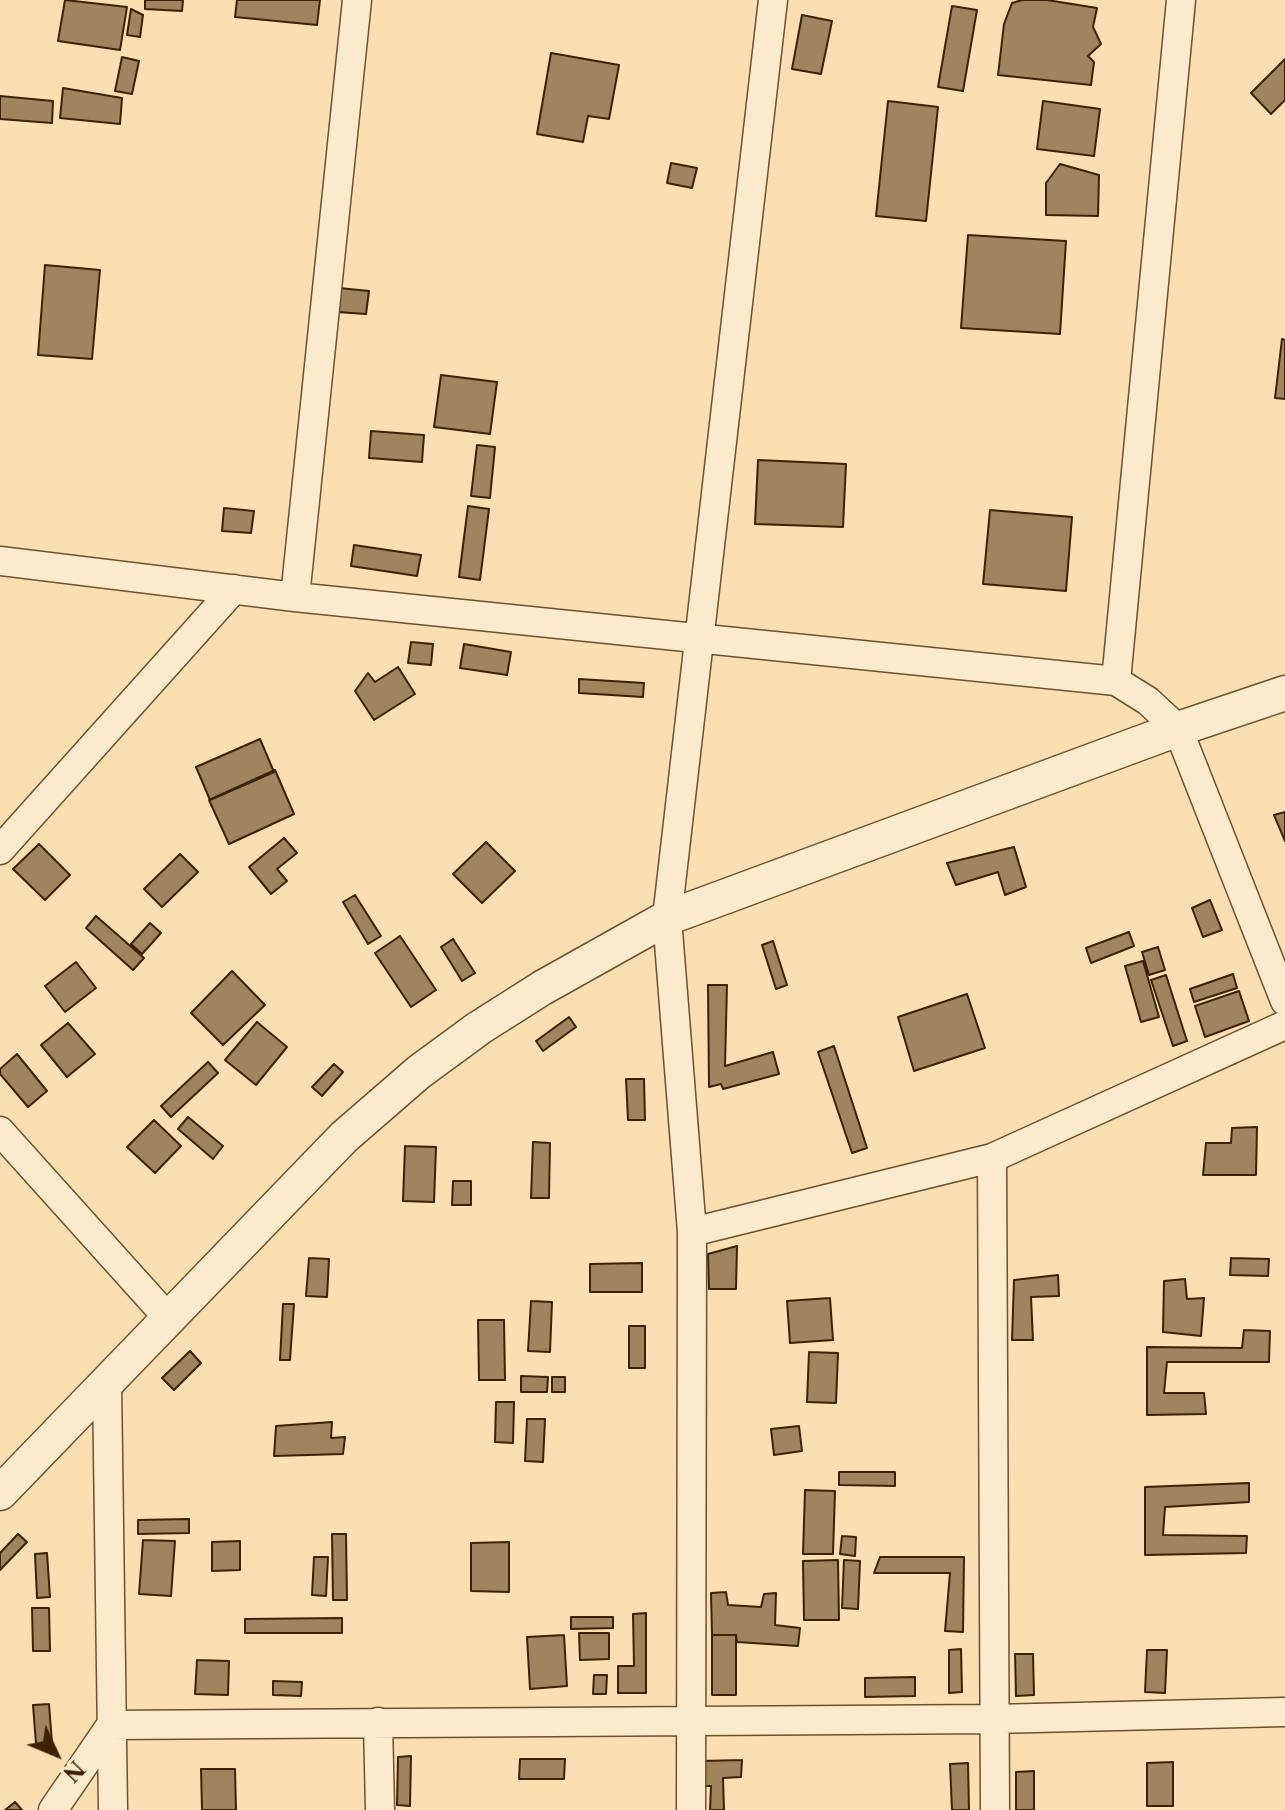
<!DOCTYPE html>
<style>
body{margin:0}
#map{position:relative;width:1285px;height:1810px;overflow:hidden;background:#fbdeb1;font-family:"Libre Caslon Text",serif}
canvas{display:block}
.north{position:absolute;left:16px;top:1714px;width:80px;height:80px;-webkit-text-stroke:6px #fceacc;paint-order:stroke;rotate:134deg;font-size:22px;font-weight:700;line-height:32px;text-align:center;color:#3c2203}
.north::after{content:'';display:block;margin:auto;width:28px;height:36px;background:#3c2203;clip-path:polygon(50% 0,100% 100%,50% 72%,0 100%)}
</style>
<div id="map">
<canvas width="1285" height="1810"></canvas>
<div class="north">N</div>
</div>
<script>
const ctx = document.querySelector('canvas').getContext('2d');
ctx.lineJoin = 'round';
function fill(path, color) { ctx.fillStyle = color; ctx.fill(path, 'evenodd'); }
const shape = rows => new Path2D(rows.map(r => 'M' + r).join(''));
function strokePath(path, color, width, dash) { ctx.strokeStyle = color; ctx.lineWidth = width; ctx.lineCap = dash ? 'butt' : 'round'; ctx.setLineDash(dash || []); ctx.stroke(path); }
const building = shape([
 [65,0,127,7,120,50,58,41,65,0],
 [145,0,183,0,182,11,145,9,145,0],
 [237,0,320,0,317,25,235,17,237,0],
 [1022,0,1047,0,1097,8,1093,27,1101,44,1088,56,1094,62,1091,85,998,75,1004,24,1012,3,1022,0],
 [952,6,977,10,963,91,938,87,952,6],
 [131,9,143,15,140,37,127,35,131,9],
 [802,15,832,21,821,74,792,69,802,15],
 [551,53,619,65,609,119,588,116,583,142,537,134,551,53],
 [122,57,139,61,132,94,115,91,122,57],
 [1285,59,1285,100,1271,114,1251,93,1285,59],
 [63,88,122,98,120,124,60,118,63,88],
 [0,96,53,101,52,123,0,119,0,96],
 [888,101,938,107,926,221,876,216,888,101],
 [1043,101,1100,109,1094,156,1037,149,1043,101],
 [671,163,697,168,692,188,667,183,671,163],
 [1060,164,1099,175,1098,216,1046,215,1046,183,1060,164],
 [968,235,1066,241,1060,334,961,328,968,235],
 [45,265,100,270,92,359,38,355,45,265],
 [339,288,369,291,366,314,337,312,339,288],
 [1282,339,1285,340,1285,399,1275,398,1282,339],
 [441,375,497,382,490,434,434,427,441,375],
 [371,431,424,435,422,462,369,458,371,431],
 [477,445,495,447,490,498,471,496,477,445],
 [758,460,846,464,843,527,755,524,758,460],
 [468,506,489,509,480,580,459,577,468,506],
 [224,508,254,511,251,533,222,531,224,508],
 [990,510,1072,517,1066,591,983,584,990,510],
 [354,545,421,555,417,576,351,566,354,545],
 [411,642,433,644,431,665,408,663,411,642],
 [464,644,511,652,507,675,460,668,464,644],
 [398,667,415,694,374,720,355,691,368,673,375,682,398,667],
 [579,679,644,683,643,697,579,693,579,679],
 [260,739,274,772,210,800,196,767,260,739],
 [275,770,294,814,229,844,209,800,275,770],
 [1285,812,1285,841,1274,815,1285,812],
 [284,838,297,853,277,869,287,881,271,894,249,867,284,838],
 [486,842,515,871,482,903,453,874,486,842],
 [39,844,70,875,45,900,13,869,39,844],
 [1014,847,1026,887,1005,895,998,872,956,885,947,863,1014,847],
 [180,854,198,872,162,907,144,889,180,854],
 [355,895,381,936,368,944,343,902,355,895],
 [1210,900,1222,930,1203,937,1192,908,1210,900],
 [96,916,144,958,133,970,86,928,96,916],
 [150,923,161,933,142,954,131,944,150,923],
 [1129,932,1134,946,1091,963,1086,948,1129,932],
 [400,936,436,990,411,1007,375,953,400,936],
 [453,939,475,973,462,981,441,947,453,939],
 [773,941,787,985,776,989,762,945,773,941],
 [1158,947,1165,970,1149,975,1142,952,1158,947],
 [1143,961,1159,1017,1141,1022,1125,966,1143,961],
 [76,962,96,988,65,1012,45,986,76,962],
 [232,971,265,1005,223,1045,191,1013,232,971],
 [1233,974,1237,988,1194,1002,1190,989,1233,974],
 [1166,975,1187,1041,1173,1046,1151,980,1166,975],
 [708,985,727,985,725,1066,773,1052,779,1074,723,1089,721,1084,709,1087,708,985],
 [1239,991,1249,1021,1205,1037,1195,1006,1239,991],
 [967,994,985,1048,914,1071,898,1017,967,994],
 [569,1017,576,1027,543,1051,536,1041,569,1017],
 [257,1022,287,1047,256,1085,225,1060,257,1022],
 [68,1023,95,1054,67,1077,41,1045,68,1023],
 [834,1046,867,1148,852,1153,818,1052,834,1046],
 [17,1054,47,1091,28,1107,0,1074,0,1069,17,1054],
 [208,1062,218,1073,171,1117,161,1106,208,1062],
 [334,1064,343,1072,322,1096,312,1087,334,1064],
 [626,1079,644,1079,645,1120,628,1120,626,1079],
 [188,1117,223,1146,213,1159,178,1129,188,1117],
 [154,1120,181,1146,155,1173,127,1147,154,1120],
 [1257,1127,1256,1175,1203,1175,1206,1143,1231,1143,1232,1128,1257,1127],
 [533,1142,550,1143,549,1198,531,1198,533,1142],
 [405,1146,436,1147,434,1202,403,1201,405,1146],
 [453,1181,471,1181,471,1205,452,1205,453,1181],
 [737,1246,736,1289,709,1289,708,1254,737,1246],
 [309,1258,329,1259,327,1297,306,1296,309,1258],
 [1231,1258,1269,1259,1268,1276,1230,1275,1231,1258],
 [642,1263,642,1292,590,1292,590,1264,642,1263],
 [1058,1275,1059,1296,1031,1297,1033,1340,1012,1340,1014,1280,1058,1275],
 [1185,1279,1187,1299,1204,1298,1201,1336,1163,1332,1164,1281,1185,1279],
 [830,1298,833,1340,790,1343,787,1301,830,1298],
 [531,1301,552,1302,550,1352,528,1351,531,1301],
 [283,1304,294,1304,290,1360,280,1360,283,1304],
 [478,1320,504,1320,505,1380,479,1380,478,1320],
 [629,1326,645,1326,645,1368,629,1368,629,1326],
 [1244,1330,1270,1331,1269,1362,1167,1362,1164,1393,1204,1393,1206,1414,1147,1415,1147,1347,1242,1348,1244,1330],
 [190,1351,201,1363,174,1390,162,1378,190,1351],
 [809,1352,838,1353,836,1403,807,1402,809,1352],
 [521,1376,548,1377,547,1392,521,1392,521,1376],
 [552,1377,565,1377,565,1392,552,1392,552,1377],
 [496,1402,514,1402,513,1443,495,1442,496,1402],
 [527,1419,545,1419,543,1462,525,1461,527,1419],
 [332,1422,331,1438,345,1437,343,1454,274,1456,276,1426,332,1422],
 [799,1426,802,1451,774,1455,771,1429,799,1426],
 [839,1472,895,1472,895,1486,839,1485,839,1472],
 [1249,1483,1249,1502,1165,1507,1163,1535,1247,1536,1246,1553,1145,1555,1145,1487,1249,1483],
 [805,1490,835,1491,833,1554,803,1554,805,1490],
 [189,1519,189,1533,138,1534,138,1520,189,1519],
 [18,1534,27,1542,0,1570,0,1553,18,1534],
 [332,1534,346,1534,347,1600,333,1600,332,1534],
 [842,1536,856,1537,855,1556,840,1554,842,1536],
 [143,1540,175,1541,171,1596,139,1594,143,1540],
 [240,1541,240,1570,212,1571,212,1542,240,1541],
 [509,1542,509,1592,471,1591,471,1543,509,1542],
 [47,1553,50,1597,37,1598,35,1554,47,1553],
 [314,1557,328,1557,326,1596,312,1595,314,1557],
 [880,1557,964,1557,963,1632,945,1631,950,1573,874,1573,880,1557],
 [838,1560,839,1620,804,1620,803,1561,838,1560],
 [844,1560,860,1561,858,1609,842,1608,844,1560],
 [726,1592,728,1605,761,1607,764,1594,776,1593,775,1625,800,1628,798,1646,737,1642,736,1635,712,1635,711,1593,726,1592],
 [32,1608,49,1608,50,1651,33,1651,32,1608],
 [646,1613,646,1693,618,1693,618,1666,634,1666,633,1614,646,1613],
 [571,1617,613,1617,613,1628,571,1629,571,1617],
 [342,1618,342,1633,245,1633,245,1619,342,1618],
 [579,1633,609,1633,609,1659,580,1660,579,1633],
 [564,1635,567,1686,530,1689,527,1637,564,1635],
 [712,1635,736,1635,736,1695,712,1695,712,1635],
 [961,1649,962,1692,949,1693,949,1650,961,1649],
 [1147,1650,1167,1650,1165,1693,1145,1692,1147,1650],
 [1015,1654,1033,1654,1034,1695,1016,1696,1015,1654],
 [197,1660,229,1661,228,1695,195,1694,197,1660],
 [594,1675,607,1675,606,1694,593,1694,594,1675],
 [915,1677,915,1696,865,1697,865,1678,915,1677],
 [273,1681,302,1682,301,1696,273,1695,273,1681],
 [49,1704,52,1743,36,1744,33,1705,49,1704],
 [411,1756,410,1806,397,1805,398,1757,411,1756],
 [520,1759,565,1759,564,1779,519,1779,520,1759],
 [742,1760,741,1777,723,1778,724,1810,710,1810,711,1786,699,1786,701,1761,742,1760],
 [1173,1762,1173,1806,1147,1806,1147,1763,1173,1762],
 [968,1763,969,1810,952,1810,950,1764,968,1763],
 [201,1769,235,1769,236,1810,202,1810,201,1769],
 [1034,1771,1034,1810,1016,1810,1016,1772,1034,1771],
 [15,1802,22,1810,5,1810,15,1802]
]);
fill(building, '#9f845d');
strokePath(building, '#3c2203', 2);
const minor = shape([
 [0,561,295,597,1116,681,1148,701,1178,729,1285,1001],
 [295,597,357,0],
 [1116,681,1181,0],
 [0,850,234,589],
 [0,1131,169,1319],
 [992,1158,995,1810],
 [692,1232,992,1158,1285,1025],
 [107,1383,113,1810],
 [378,1722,380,1810],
 [53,1810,111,1725,993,1719,1285,1712],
 [691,1810,692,1232,667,918,773,0]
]);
const tertiary = shape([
 [0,1493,344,1137,419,1072,479,1028,542,988,667,918,1178,729,1285,693]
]);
strokePath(minor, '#6c512e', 31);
strokePath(tertiary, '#6c512e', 37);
strokePath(minor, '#fceacc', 28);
strokePath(tertiary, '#fceacc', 34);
</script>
